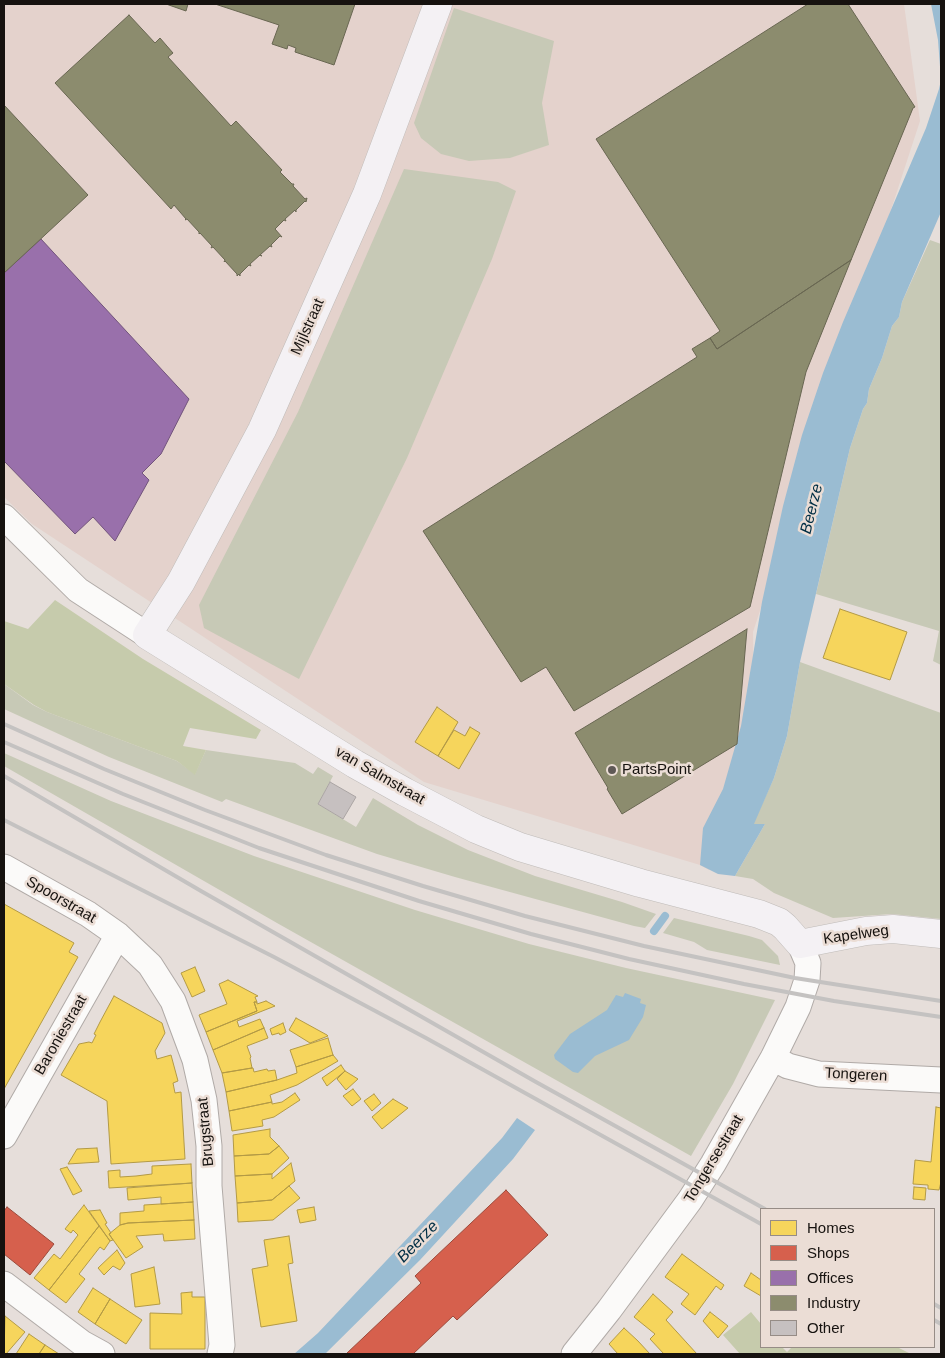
<!DOCTYPE html>
<style>
body{margin:0}
#map{position:relative;width:945px;height:1358px;overflow:hidden;background:#e6deda;font-family:Arial,sans-serif}
canvas{display:block}
.frame{position:absolute;inset:0;border:5px solid #16120f;pointer-events:none}
.legend{position:absolute;left:760px;top:1208px;width:175px;height:140px;box-sizing:border-box;background:#ebddd5;border:1px solid #968c86;margin:0;padding:6px 9px;list-style:none;font-size:15px;color:#16120f}
.legend li{display:flex;align-items:center;gap:10px;height:25px}
.legend b{width:25px;border:1px solid #968c86}
</style>
<div id="map">
<canvas width="945" height="1358"></canvas>
<div class="frame"></div>
<ul class="legend">
<li><b style="height:14px;background:#f6d55c"></b>Homes</li>
<li><b style="height:14px;background:#d6604d"></b>Shops</li>
<li><b style="height:14px;background:#9970ab"></b>Offices</li>
<li><b style="height:14px;background:#8c8c6e"></b>Industry</li>
<li><b style="height:14px;background:#c6c0c0"></b>Other</li>
</ul>
</div>
<script>
const ctx = document.querySelector('canvas').getContext('2d');
ctx.lineJoin = 'round';
function fill(path, color) { ctx.fillStyle = color; ctx.fill(path, 'evenodd'); }
const shape = rows => new Path2D(rows.map(r => 'M' + r).join(''));
function strokePath(path, color, width, dash) { ctx.strokeStyle = color; ctx.lineWidth = width; ctx.lineCap = dash ? 'butt' : 'round'; ctx.setLineDash(dash || []); ctx.stroke(path); }
function label(font, color, halo, rows, align = 'center') {
  ctx.font = font + ' Arial,sans-serif'; ctx.lineWidth = 5; ctx.setLineDash([]); ctx.textBaseline = 'middle'; ctx.strokeStyle = halo; ctx.fillStyle = color; for (const [text, x, y, turn = 0] of rows) {
    ctx.save(); ctx.translate(x, y); ctx.rotate((+turn || 0) * Math.PI / 180); ctx.textAlign = isNaN(turn) ? turn : align; if (halo) ctx.strokeText(text, 0, 0); ctx.fillText(text, 0, 0); ctx.restore();
  }
}
fill(shape([
 [4,4,904,4,920,121,753,632,755,773,709,870,700,865,424,782,32,524,4,497]
]), '#e4d2cc');
fill(shape([
 [454,8,554,41,542,103,549,145,510,158,469,161,441,154,421,138,414,123],
 [404,169,498,182,516,191,492,259,407,458,299,679,204,628,199,605,298,412],
 [930,240,941,244,941,665,933,661,939,631,816,594,850,448,863,409,867,403,869,389,882,358,892,326,899,317,902,302],
 [800,662,941,713,941,919,892,914,833,918,774,893,753,879,735,876,765,824,753,824,774,778,787,736],
 [4,684,33,705,47,712,177,761,195,774,206,750,295,763,313,774,318,767,333,776,318,804,356,827,373,798,418,825,468,850,535,876,622,902,656,914,645,928,634,926,455,877,377,854,226,799,222,802,109,757,4,709],
 [4,753,111,801,254,856,415,910,529,944,626,968,775,1000,733,1084,691,1156,277,923,4,766],
 [674,918,749,936,762,940,778,956,780,965,707,950,694,942,663,933]
]), '#c7c9b6');
fill(shape([
 [55,600,143,659,261,730,256,739,190,728,183,746,206,750,195,775,177,761,47,712,34,705,4,684,4,621,28,629],
 [751,1312,761,1324,761,1347,782,1347,787,1352,792,1347,897,1347,909,1353,740,1354,723,1335]
]), '#c6cbac');
fill(shape([
 [931,4,941,4,941,212,902,302,899,317,892,326,882,358,869,389,867,403,863,409,850,448,800,662,787,736,774,778,754,824,765,824,735,876,718,874,700,865,703,828,723,789,741,726,762,602,783,506,802,435,823,373,843,322,926,128,939,89,941,80,938,40],
 [625,993,641,999,640,1003,646,1005,643,1017,629,1040,595,1056,578,1073,573,1072,555,1059,554,1055,570,1034,607,1010,616,995,623,997],
 [517,1118,535,1130,513,1159,420,1260,325,1354,294,1354,318,1333,502,1138]
]), '#9abcd2');
const homes = shape([
 [840,609,907,632,890,680,823,658,840,609],
 [437,707,458,722,438,756,415,742,437,707],
 [470,727,480,733,459,769,438,756,454,730,465,736,470,727],
 [4,904,74,943,69,952,78,957,4,1089,4,904],
 [195,967,205,991,192,997,181,973,195,967],
 [228,980,258,996,255,997,257,1002,254,1002,257,1011,206,1032,199,1015,227,1004,219,984,228,980],
 [114,996,162,1023,165,1033,155,1051,157,1059,171,1055,178,1081,173,1083,175,1093,181,1092,185,1159,111,1164,107,1101,61,1075,79,1044,89,1042,92,1043,96,1035,94,1034,100,1022,114,996],
 [266,1001,275,1006,237,1021,239,1027,260,1019,264,1028,213,1050,206,1032,257,1011,254,1002,257,1002,257,1004,266,1001],
 [296,1018,327,1035,328,1036,310,1043,289,1030,296,1018],
 [283,1023,286,1032,280,1035,279,1033,272,1035,270,1029,283,1023],
 [264,1028,268,1038,247,1046,251,1057,250,1058,252,1068,222,1073,213,1050,264,1028],
 [328,1038,333,1055,296,1067,290,1050,328,1038],
 [333,1055,338,1061,297,1085,270,1095,272,1102,229,1111,226,1092,277,1080,297,1073,296,1067,333,1055],
 [341,1065,345,1071,327,1086,322,1078,341,1065],
 [252,1068,253,1068,254,1072,267,1069,268,1071,275,1070,277,1080,226,1092,222,1073,252,1068],
 [345,1071,358,1079,346,1090,337,1079,345,1071],
 [353,1089,361,1099,352,1106,343,1096,353,1089],
 [295,1093,300,1100,274,1117,262,1120,263,1126,232,1131,229,1111,272,1102,272,1104,282,1102,295,1093],
 [374,1094,381,1103,372,1111,364,1101,374,1094],
 [393,1099,408,1108,382,1129,372,1117,393,1099],
 [936,1107,941,1108,941,1182,939,1190,928,1189,928,1185,913,1184,915,1160,931,1162,936,1107],
 [270,1129,270,1137,279,1146,269,1154,234,1156,233,1135,270,1129],
 [279,1146,289,1158,272,1174,235,1176,234,1156,269,1154,279,1146],
 [97,1148,99,1162,68,1164,77,1149,97,1148],
 [291,1163,295,1181,272,1200,237,1203,235,1176,272,1174,272,1179,291,1163],
 [191,1164,192,1183,109,1188,108,1171,120,1170,120,1177,136,1176,152,1174,152,1166,191,1164],
 [67,1167,82,1191,73,1195,60,1169,67,1167],
 [192,1183,193,1202,161,1204,161,1197,128,1200,127,1188,192,1183],
 [289,1186,300,1198,273,1220,238,1222,237,1203,272,1200,289,1186],
 [914,1187,926,1188,925,1200,913,1199,914,1187],
 [193,1202,194,1220,128,1223,120,1225,120,1213,144,1211,144,1205,193,1202],
 [84,1205,99,1226,49,1290,34,1278,54,1254,60,1259,78,1235,73,1230,71,1233,65,1229,84,1205],
 [314,1207,316,1220,300,1223,297,1210,314,1207],
 [100,1210,107,1223,105,1224,111,1233,109,1234,113,1240,110,1241,89,1211,100,1210],
 [194,1220,195,1239,164,1241,163,1234,136,1236,143,1247,126,1258,109,1234,120,1225,128,1223,194,1220],
 [99,1226,110,1241,104,1250,100,1247,79,1274,85,1279,66,1303,49,1290,99,1226],
 [289,1236,293,1263,288,1264,297,1321,261,1327,252,1269,268,1266,264,1240,289,1236],
 [117,1250,125,1263,120,1270,113,1266,104,1275,98,1268,117,1250],
 [682,1254,724,1285,721,1290,716,1286,695,1315,681,1304,689,1294,665,1277,682,1254],
 [154,1267,160,1304,135,1307,131,1274,154,1267],
 [751,1273,761,1280,761,1296,744,1286,751,1273],
 [93,1288,110,1299,95,1324,78,1312,93,1288],
 [192,1292,192,1297,205,1297,205,1349,150,1349,150,1313,182,1314,181,1293,192,1292],
 [653,1294,673,1312,666,1320,697,1354,664,1354,650,1339,655,1334,634,1317,653,1294],
 [110,1299,142,1320,126,1344,95,1324,110,1299],
 [710,1312,728,1326,718,1338,703,1321,710,1312],
 [5,1316,25,1332,6,1354,4,1354,5,1316],
 [624,1328,638,1341,650,1354,618,1354,609,1344,624,1328],
 [29,1334,45,1345,39,1354,16,1354,29,1334],
 [45,1345,59,1354,39,1354,45,1345]
]);
fill(homes, '#f6d55c');
strokePath(homes, '#b39a45', 1);
const shops = shape([
 [506,1190,548,1235,457,1320,453,1316,413,1354,346,1354,421,1283,415,1276,506,1190],
 [7,1207,54,1244,30,1275,4,1254,4,1211,7,1207]
]);
fill(shops, '#d6604d');
strokePath(shops, '#9c493a', 1);
const offices = shape([
 [41,239,189,399,161,454,142,473,149,480,115,541,93,517,75,534,4,461,4,273,41,239]
]);
fill(offices, '#9970ab');
strokePath(offices, '#72547c', 1);
const industry = shape([
 [166,4,188,4,186,11,166,4],
 [215,4,355,4,334,65,295,52,296,48,288,45,287,49,272,44,279,25,215,4],
 [808,4,848,4,915,107,913,108,851,260,717,349,710,338,720,331,596,139,808,4],
 [129,15,155,43,160,38,173,53,168,57,231,126,236,121,282,170,280,172,292,184,294,184,293,186,305,199,307,198,306,202,305,201,296,210,296,212,295,210,285,219,286,221,284,220,275,229,282,237,280,236,271,245,272,247,270,246,260,255,262,256,260,255,250,264,251,266,249,265,240,274,240,276,239,274,237,276,237,274,225,261,224,262,225,260,213,247,211,248,212,246,200,233,199,234,199,232,187,219,185,220,186,219,174,205,171,209,55,83,129,15],
 [4,105,88,195,4,273,4,105],
 [851,260,806,372,750,607,574,711,546,667,521,682,423,531,697,357,692,349,710,338,717,349,851,260],
 [747,629,737,744,622,814,607,789,608,788,575,733,747,629]
]);
fill(industry, '#8c8c6e');
strokePath(industry, '#696752', 1);
strokePath(shape([
 [654,931,665,916]
]), '#9abcd2', 8);
const building = shape([
 [330,782,356,797,343,819,318,804,330,782]
]);
fill(building, '#c6c0c0');
strokePath(building, '#aaa4a3', 1);
const minor = shape([
 [4,517,78,590,147,635],
 [4,867,88,914,118,935,150,965,173,1001,195,1060,204,1100,209,1146,209,1186,222,1345,220,1354],
 [773,1058,788,1066,819,1074,941,1080],
 [4,1136,118,935],
 [4,1284,82,1343,102,1354],
 [574,1354,609,1310,690,1200,713,1164,773,1058,798,1007,807,980,808,963,800,944]
]);
const major = shape([
 [438,4,367,194,262,430,181,582,147,635,355,764,405,792,476,829,520,847,640,883,759,914,779,922,785,927,800,944,866,931,893,929,941,934]
]);
strokePath(minor, '#b0aaa7', 27);
strokePath(major, '#bfbbb8', 29);
strokePath(minor, '#fbfaf9', 25);
strokePath(major, '#f4f1f4', 28);
strokePath(shape([
 [4,724,104,769,205,810,326,855,423,886,525,916,644,946,795,978,941,1001],
 [4,742,123,794,259,848,419,901,531,934,629,959,744,984,834,1001,941,1017],
 [4,776,201,891,536,1082,765,1209],
 [4,820,274,957,426,1038,761,1224],
 [934,1304,941,1308],
 [934,1320,941,1324]
]), '#c4c2c1', 4);
for (const [x, y, r, color] of [
 [612,770,5,"#5f5956"]
]) { const dot = new Path2D(); dot.arc(x, y, r, 0, 2 * Math.PI); ctx.fillStyle = color; ctx.fill(dot); strokePath(dot, '#ebddd5', 2); }
label('15px', '#16120f', '#ebddd5', [
 ["Mijlstraat",308,327,-66],
 ["van Salmstraat",380,776,30],
 ["Spoorstraat",61,900,30],
 ["Kapelweg",856,935,-8],
 ["Baroniestraat",61,1035,-60],
 ["Tongeren",856,1075,3],
 ["Brugstraat",206,1132,-95],
 ["Tongersestraat",714,1159,-59]
]);
label('15px', '#16120f', '#ebddd5', [
 ["PartsPoint",622,770]
], 'left');
label('italic 16px', '#002e44', '#ebddd5', [
 ["Beerze",812,509,-76],
 ["Beerze",418,1242,-46]
]);
</script>
